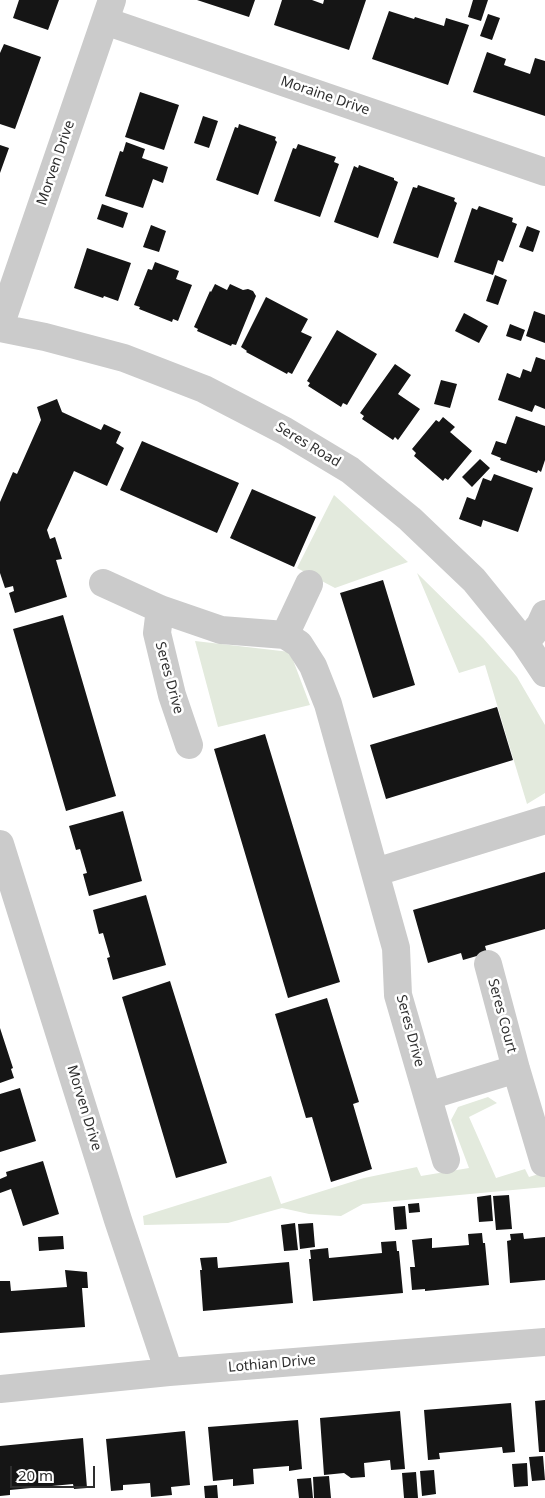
<!DOCTYPE html>
<style>
body{margin:0}
#map{position:relative;width:545px;height:1498px;overflow:hidden;background:#fff;font-family:"Noto Sans",sans-serif}
canvas{display:block}
.scale{position:absolute;left:10px;top:1466px;width:85px;height:22px;box-sizing:border-box;border:2px solid #2e2e2e;border-top:0;padding-left:6px;font-size:15px;line-height:18px;white-space:nowrap;color:#2e2e2e;-webkit-text-stroke:4px #fff;paint-order:stroke}
</style>
<div id="map">
<canvas width="545" height="1498"></canvas>
<div class="scale">20 m</div>
</div>
<script>
const ctx = document.querySelector('canvas').getContext('2d');
ctx.lineJoin = 'round';
function fill(path, color) { ctx.fillStyle = color; ctx.fill(path, 'evenodd'); }
const shape = rows => new Path2D(rows.map(r => 'M' + r).join(''));
function strokePath(path, color, width, dash) { ctx.strokeStyle = color; ctx.lineWidth = width; ctx.lineCap = dash ? 'butt' : 'round'; ctx.setLineDash(dash || []); ctx.stroke(path); }
function label(font, color, halo, rows, align = 'center') {
  ctx.font = font + ' "Noto Sans",sans-serif'; ctx.lineWidth = 5; ctx.setLineDash([]); ctx.textBaseline = 'middle'; ctx.strokeStyle = halo; ctx.fillStyle = color; for (const [text, x, y, turn = 0] of rows) {
    ctx.save(); ctx.translate(x, y); ctx.rotate((+turn || 0) * Math.PI / 180); ctx.textAlign = isNaN(turn) ? turn : align; if (halo) ctx.strokeText(text, 0, 0); ctx.fillText(text, 0, 0); ctx.restore();
  }
}
fill(shape([
 [334,495,408,562,335,588,297,568],
 [417,573,483,638,517,677,545,725,545,793,527,804,485,665,459,673],
 [195,641,290,652,310,705,218,727],
 [488,1097,497,1103,469,1117,496,1178,525,1169,529,1177,545,1172,545,1187,363,1204,341,1216,309,1214,282,1208,228,1223,144,1225,143,1216,271,1176,281,1204,364,1178,417,1167,421,1176,469,1168,451,1120,458,1107]
]), '#e3eadd');
fill(shape([
 [19,0,59,0,48,30,13,18],
 [197,0,255,0,249,17],
 [282,0,312,0,323,4,324,0,366,0,349,50,274,25],
 [473,0,488,0,481,21,468,17],
 [389,11,414,19,415,17,444,26,446,18,469,25,448,85,372,59],
 [488,14,500,18,492,40,480,36],
 [4,44,41,57,15,129,0,124,0,53],
 [487,52,506,59,504,65,530,74,535,58,545,61,545,116,473,92],
 [140,92,179,105,164,150,125,137],
 [203,116,218,121,209,148,194,143],
 [239,124,276,137,275,140,277,142,258,195,216,180,235,127,238,128],
 [126,142,145,149,142,158,168,167,163,183,153,179,143,208,105,196,120,151,123,152],
 [298,144,336,157,334,162,339,164,320,217,274,201,293,148,296,149],
 [0,145,9,148,0,173],
 [359,165,394,178,394,180,398,182,378,238,334,222,354,166,358,168],
 [418,185,455,198,454,201,457,203,438,258,393,243,413,187,417,188],
 [102,204,128,213,123,228,97,219],
 [479,206,513,218,512,222,517,224,503,262,498,260,493,275,454,262,472,208,477,210],
 [151,225,166,231,159,252,143,247],
 [527,226,540,231,533,252,519,247],
 [87,248,131,263,118,301,104,296,103,298,74,288],
 [155,262,179,271,176,279,192,285,178,321,173,319,172,322,139,309,140,307,134,305,148,269,152,270],
 [495,275,507,280,498,305,486,301],
 [215,284,227,290,230,284,243,290,248,289,253,291,256,296,236,345,232,344,231,346,197,331,198,329,194,327,210,291,211,292],
 [266,297,308,319,301,332,312,337,292,374,288,372,287,374,246,352,247,351,241,347],
 [534,311,545,315,545,343,526,336],
 [464,313,488,326,479,343,455,331],
 [510,324,525,330,521,341,506,336],
 [337,330,377,354,347,405,343,403,341,407,308,386,310,383,307,381],
 [536,357,545,360,545,409,535,405,532,412,498,400,507,373,520,378,523,369,531,372],
 [395,364,411,375,398,394,420,409,398,440,395,437,393,440,362,419,364,416,360,413],
 [441,380,457,384,450,408,434,404],
 [57,399,62,412,101,430,104,424,121,432,116,443,124,448,107,486,74,471,47,530,50,539,55,537,62,559,56,560,67,597,15,613,9,593,14,591,13,586,5,588,0,573,0,502,13,472,17,474,41,420,37,407],
 [516,416,545,426,545,460,541,472,538,470,537,473,500,460,501,458,491,454,496,441,506,444],
 [443,417,455,427,450,432,472,451,448,480,445,478,443,481,414,456,416,453,412,449,436,420,439,422],
 [142,441,239,483,217,533,120,490],
 [480,459,490,468,472,487,462,477],
 [494,474,533,488,518,532,483,520,481,527,459,519,467,497,475,500,483,478,491,481],
 [252,489,316,517,294,567,230,538],
 [383,580,415,685,373,698,340,593],
 [63,615,116,796,66,811,13,629],
 [497,707,513,760,386,799,370,745],
 [265,734,340,982,288,998,214,749],
 [123,811,142,881,89,896,83,874,87,873,80,849,76,850,69,826],
 [545,872,545,929,485,946,487,953,463,960,461,953,428,963,413,910],
 [146,895,166,965,113,980,107,958,110,957,103,933,99,934,93,910],
 [170,981,227,1163,176,1178,122,997],
 [327,998,359,1102,353,1104,372,1169,331,1182,312,1117,306,1118,275,1014],
 [0,1028,13,1068,11,1069,14,1078,0,1083],
 [20,1088,36,1141,0,1152,0,1094],
 [43,1161,59,1214,23,1226,11,1189,0,1193,0,1179,7,1176,6,1172],
 [491,1195,493,1221,479,1222,477,1197],
 [509,1195,512,1229,496,1230,493,1196],
 [419,1203,420,1212,409,1213,408,1204],
 [405,1206,407,1229,395,1230,393,1207],
 [295,1223,298,1250,284,1251,281,1225],
 [313,1223,315,1247,300,1249,298,1224],
 [482,1233,483,1243,485,1243,489,1285,425,1291,425,1289,412,1290,410,1267,415,1267,412,1240,432,1238,432,1248,469,1245,468,1234],
 [523,1233,524,1239,545,1237,545,1280,510,1283,507,1241,511,1240,510,1234],
 [63,1236,64,1249,39,1251,38,1237],
 [396,1241,397,1251,399,1251,403,1293,313,1301,309,1259,311,1259,310,1250,328,1248,329,1258,382,1253,381,1242],
 [217,1257,218,1268,289,1262,293,1303,203,1311,200,1270,202,1270,200,1258],
 [65,1270,87,1272,88,1288,82,1288,85,1327,0,1333,0,1281,10,1281,11,1291,67,1287],
 [545,1400,545,1452,539,1452,535,1401],
 [511,1403,515,1452,503,1453,502,1447,439,1453,440,1459,428,1460,424,1410],
 [400,1411,405,1469,391,1470,390,1460,364,1463,365,1477,351,1478,344,1473,324,1475,320,1418],
 [298,1420,302,1469,289,1471,289,1466,253,1469,254,1484,233,1486,233,1479,213,1481,208,1427],
 [185,1431,190,1485,171,1487,172,1495,151,1497,150,1483,123,1485,123,1490,111,1491,106,1439],
 [83,1438,87,1488,74,1489,73,1484,10,1490,10,1495,0,1496,0,1446],
 [543,1456,545,1480,532,1481,529,1457],
 [527,1463,528,1486,514,1487,512,1464],
 [434,1470,436,1494,422,1496,420,1471],
 [416,1472,418,1498,404,1498,402,1473],
 [329,1476,331,1498,314,1498,313,1477],
 [311,1478,313,1498,299,1498,297,1479],
 [217,1485,218,1498,205,1498,204,1486]
]), '#151515');
strokePath(shape([
 [105,21,545,172],
 [0,326,112,0],
 [0,328,45,337,124,358,204,389,285,431,350,470,410,519,474,580,525,643,545,673],
 [103,583,160,609,221,630,285,635,299,644,313,666,328,704,396,948,398,995,446,1160],
 [160,609,157,633,172,695,189,745],
 [285,635,309,584],
 [525,643,540,625,545,614],
 [0,844,118,1220,169,1372],
 [376,872,545,820],
 [488,964,516,1069,544,1163],
 [428,1096,516,1069],
 [0,1389,169,1372,545,1342]
]), '#cbcbcb', 28);
label('14px', '#2e2e2e', '#fff', [
 ["Moraine Drive",325,96,19],
 ["Morven Drive",56,163,-71],
 ["Seres Road",308,445,31],
 ["Seres Drive",169,678,75],
 ["Seres Court",502,1016,75],
 ["Seres Drive",410,1031,75],
 ["Morven Drive",84,1108,73],
 ["Lothian Drive",272,1364,-5]
]);
</script>
